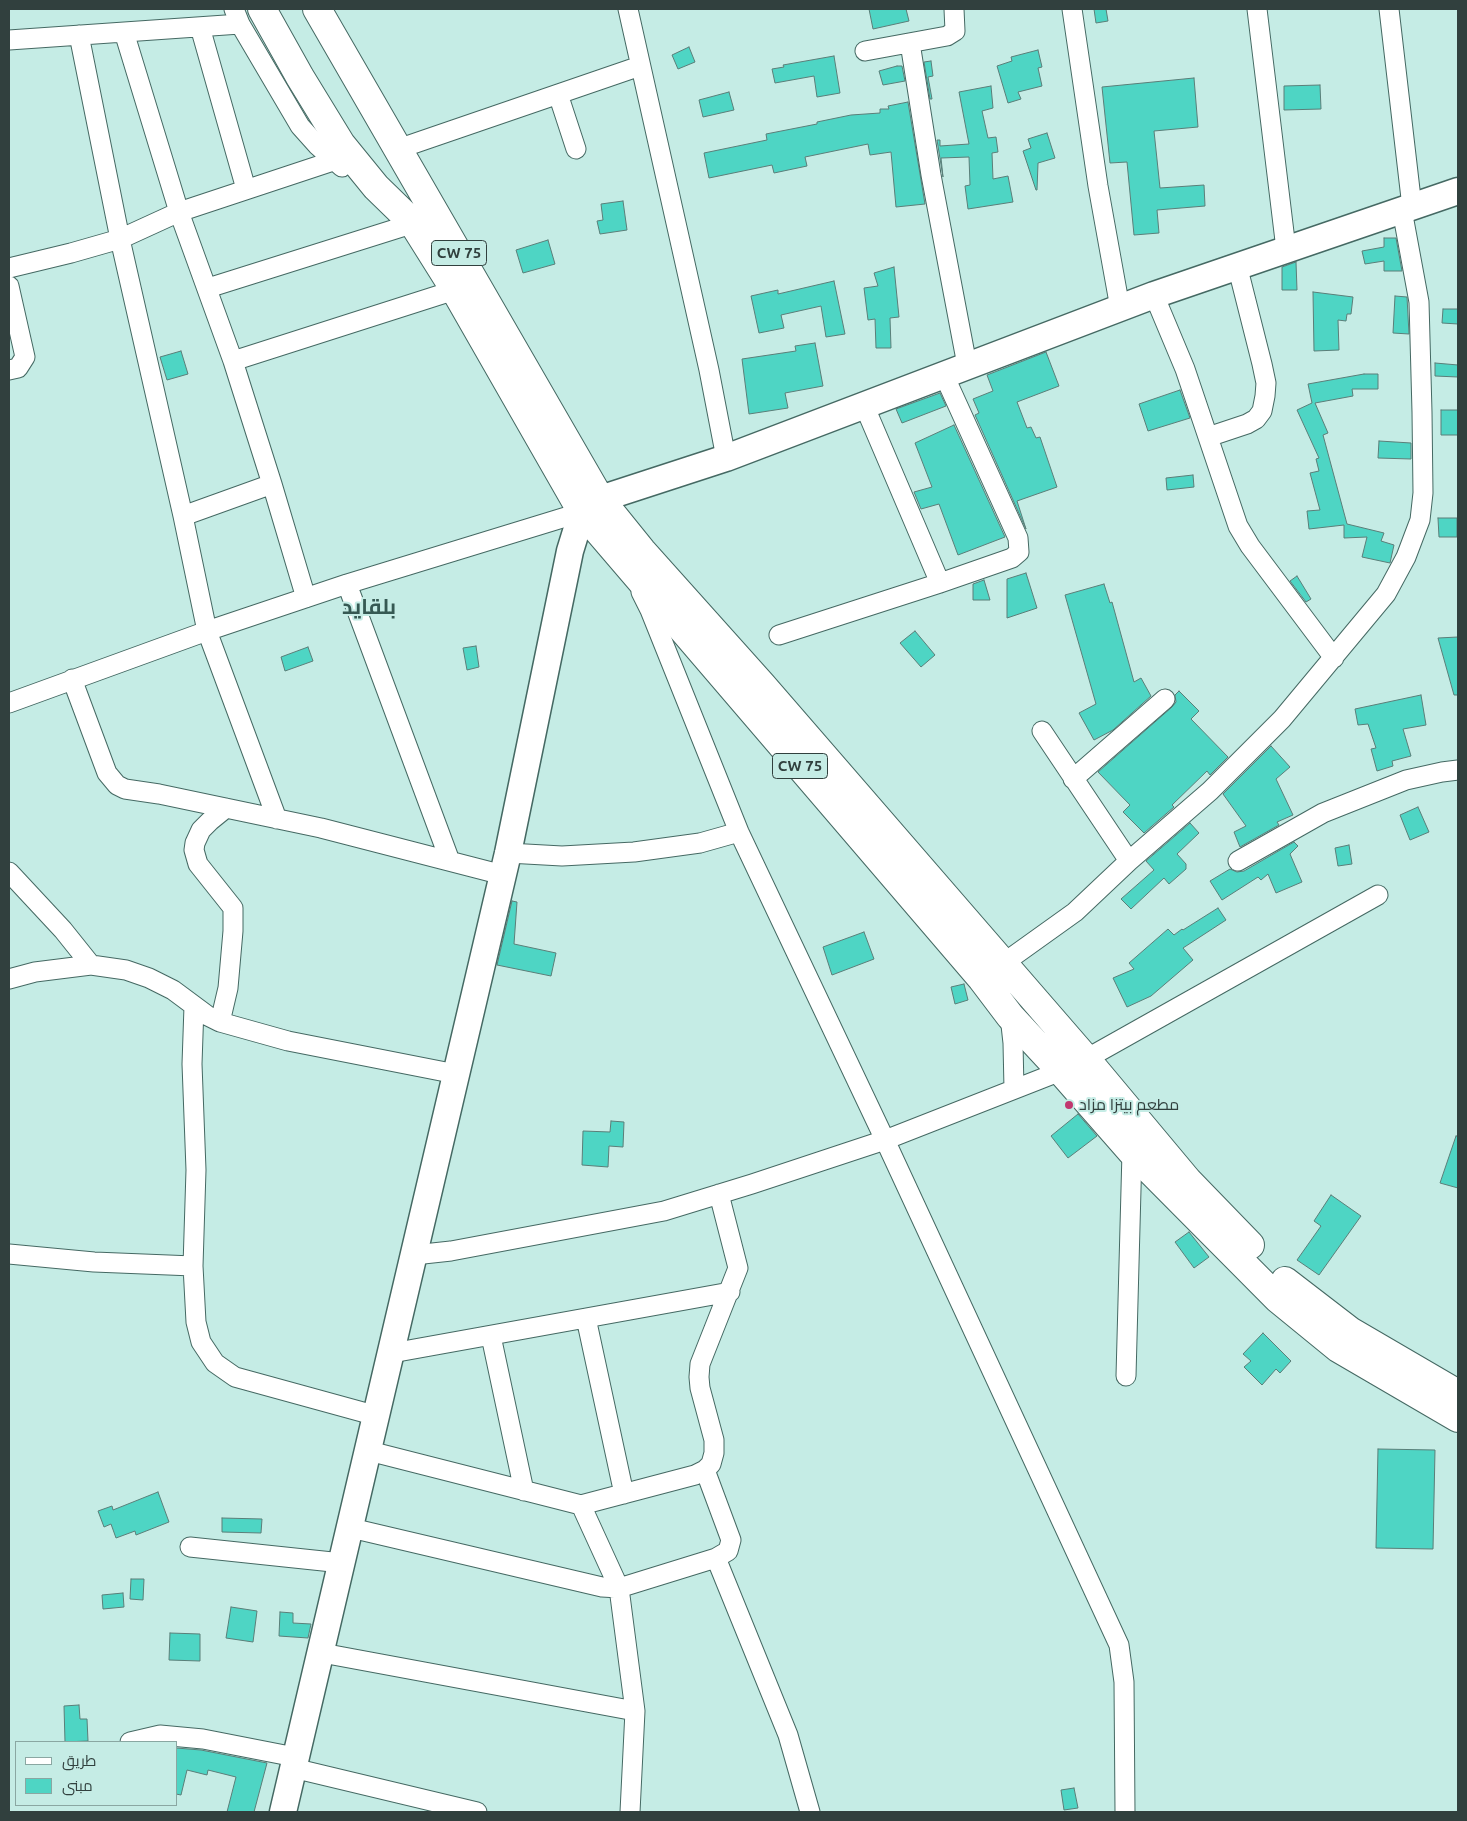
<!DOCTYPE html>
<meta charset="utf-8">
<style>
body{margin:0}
#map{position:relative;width:1467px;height:1821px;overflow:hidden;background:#c5ece5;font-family:Ubuntu,Cairo,sans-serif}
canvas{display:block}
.frame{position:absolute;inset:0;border:10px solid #31403e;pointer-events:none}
.legend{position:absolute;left:15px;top:1741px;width:162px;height:65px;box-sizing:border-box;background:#c5ece5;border:1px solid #8aa7a2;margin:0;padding:6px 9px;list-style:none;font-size:15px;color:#31403e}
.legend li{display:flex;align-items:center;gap:10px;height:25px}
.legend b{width:25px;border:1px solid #8aa7a2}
</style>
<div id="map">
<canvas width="1467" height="1821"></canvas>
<div class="frame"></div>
<ul class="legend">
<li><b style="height:6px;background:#fff"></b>طريق</li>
<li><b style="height:14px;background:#4ed5c4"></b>مبنى</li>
</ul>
</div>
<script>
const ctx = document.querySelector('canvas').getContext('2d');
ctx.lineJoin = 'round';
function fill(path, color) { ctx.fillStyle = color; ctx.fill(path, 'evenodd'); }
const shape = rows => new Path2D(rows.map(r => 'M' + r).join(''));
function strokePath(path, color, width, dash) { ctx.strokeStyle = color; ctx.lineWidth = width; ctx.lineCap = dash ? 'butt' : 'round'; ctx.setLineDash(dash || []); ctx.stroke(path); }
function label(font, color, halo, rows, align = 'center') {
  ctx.font = font + ' Ubuntu,Cairo,sans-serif'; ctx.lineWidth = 4; ctx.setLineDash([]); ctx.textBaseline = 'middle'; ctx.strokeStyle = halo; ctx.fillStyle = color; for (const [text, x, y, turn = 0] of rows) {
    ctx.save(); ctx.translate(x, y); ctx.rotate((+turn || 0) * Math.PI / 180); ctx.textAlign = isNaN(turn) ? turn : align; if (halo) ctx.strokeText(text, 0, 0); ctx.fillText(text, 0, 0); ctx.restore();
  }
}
const building = shape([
 [869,9,906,9,909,21,873,29,869,9],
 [1094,9,1106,9,1108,21,1096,23,1094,9],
 [689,47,695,62,678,69,672,55,689,47],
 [1038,50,1042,67,1038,68,1042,86,1018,92,1021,99,1008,103,997,66,1012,61,1011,57,1038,50],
 [834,56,840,93,817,97,814,76,775,83,772,69,784,67,783,65,834,56],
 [931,61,933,76,928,77,932,99,930,99,924,62,931,61],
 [897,66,902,66,905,81,883,85,879,71,897,66],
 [1194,78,1198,127,1154,131,1160,188,1204,185,1205,206,1157,210,1159,233,1134,235,1127,162,1110,163,1102,87,1194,78],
 [1320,85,1321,109,1284,110,1284,86,1320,85],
 [991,86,993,108,982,111,988,138,996,137,998,152,992,153,993,179,1008,176,1013,202,968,209,965,186,970,185,969,157,941,158,943,177,937,140,940,140,940,146,969,144,959,92,991,86],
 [729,92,734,110,703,117,699,100,729,92],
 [908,102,925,204,896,207,891,152,870,155,868,144,805,157,807,166,774,173,772,165,709,178,704,153,767,140,766,134,817,124,817,122,851,115,880,113,880,109,889,109,888,106,908,102],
 [1047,133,1055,158,1038,163,1037,190,1036,190,1023,151,1031,148,1028,139,1047,133],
 [623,201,627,230,600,234,597,221,603,220,601,204,623,201],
 [1384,238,1396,238,1402,271,1384,271,1384,261,1365,264,1362,251,1384,247,1384,238],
 [548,240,555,264,523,273,516,250,548,240],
 [1296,262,1297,290,1282,290,1282,267,1296,262],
 [894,267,899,317,890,318,891,348,876,348,875,319,868,320,864,288,878,286,874,273,894,267],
 [834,281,845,334,826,337,821,306,781,315,784,328,759,333,751,296,778,290,778,294,834,281],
 [1313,292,1353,297,1351,314,1347,314,1346,321,1338,320,1339,350,1314,351,1313,292],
 [1395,296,1407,297,1409,334,1393,333,1395,296],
 [1443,309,1458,309,1458,324,1442,323,1443,309],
 [815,343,823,386,785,393,788,408,749,414,742,359,796,351,795,346,815,343],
 [181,351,188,374,167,380,160,357,181,351],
 [1046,352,1059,386,1017,402,1027,428,1031,427,1036,438,1040,437,1057,487,1017,501,1026,529,975,415,979,413,973,399,993,391,987,375,1046,352],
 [1435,363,1458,365,1458,377,1435,376,1435,363],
 [1364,374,1378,374,1378,389,1352,389,1353,396,1315,403,1328,433,1323,435,1347,524,1384,533,1381,541,1394,545,1390,563,1362,557,1367,537,1344,538,1344,525,1309,529,1307,511,1320,510,1310,473,1319,471,1316,459,1319,458,1297,410,1312,403,1308,384,1364,374],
 [1180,390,1190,418,1148,431,1139,404,1180,390],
 [940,393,946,406,902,423,896,409,940,393],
 [1441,410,1458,410,1458,435,1441,435,1441,410],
 [954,425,1005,537,958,555,939,504,921,509,914,492,932,487,915,443,954,425],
 [1379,441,1411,443,1411,459,1378,458,1379,441],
 [1193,475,1194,487,1167,490,1166,478,1193,475],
 [1438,518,1457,518,1457,537,1439,537,1438,518],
 [1026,573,1037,608,1007,618,1007,579,1026,573],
 [1297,576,1311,599,1306,602,1290,581,1297,576],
 [984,580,990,600,973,600,973,584,984,580],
 [1104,584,1110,603,1112,602,1134,682,1141,678,1151,696,1113,730,1094,740,1079,713,1096,704,1065,595,1104,584],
 [915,631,935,655,921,667,900,643,915,631],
 [1458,637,1458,695,1454,695,1438,638,1458,637],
 [476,646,479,667,467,670,463,648,476,646],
 [308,647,313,661,285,671,281,657,308,647],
 [1179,691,1199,711,1191,719,1228,757,1210,775,1207,771,1172,805,1174,807,1144,833,1123,812,1130,805,1098,772,1172,707,1176,702,1175,695,1179,691],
 [1421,695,1426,725,1403,729,1411,756,1392,761,1393,766,1377,771,1371,749,1376,748,1368,724,1358,725,1355,709,1421,695],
 [1271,746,1290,767,1276,779,1293,815,1277,822,1279,825,1240,847,1234,832,1246,826,1223,794,1271,746],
 [1418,807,1429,832,1410,840,1400,815,1418,807],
 [1190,823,1199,833,1177,854,1186,864,1186,869,1169,884,1164,878,1131,909,1121,899,1154,870,1146,861,1190,823],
 [1294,842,1298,846,1290,854,1302,882,1276,893,1268,874,1261,880,1258,877,1222,900,1210,881,1230,869,1237,872,1244,871,1294,842],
 [1349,845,1352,864,1338,866,1335,848,1349,845],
 [512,901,517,902,514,944,556,953,551,976,497,965,512,901],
 [1218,908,1226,920,1183,948,1193,960,1151,996,1127,1007,1113,978,1134,969,1129,963,1168,929,1174,935,1182,929,1183,930,1218,908],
 [864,932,874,959,832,975,823,947,864,932],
 [964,984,968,1000,955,1004,951,987,964,984],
 [1078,1114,1097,1136,1068,1158,1051,1136,1078,1114],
 [611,1121,624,1122,623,1147,609,1146,608,1167,582,1165,583,1131,610,1132,611,1121],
 [1456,1136,1458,1136,1458,1188,1440,1183,1456,1136],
 [1331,1195,1361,1216,1319,1275,1297,1260,1321,1226,1314,1221,1331,1195],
 [1189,1232,1209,1257,1194,1268,1175,1242,1189,1232],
 [1263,1333,1291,1361,1280,1373,1276,1369,1262,1385,1244,1367,1251,1361,1243,1354,1263,1333],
 [1378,1449,1435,1450,1433,1549,1376,1548,1378,1449],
 [158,1492,169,1522,136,1535,135,1531,116,1538,111,1524,104,1527,98,1511,112,1506,113,1510,158,1492],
 [222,1518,262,1519,261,1533,222,1532,222,1518],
 [131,1579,144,1579,143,1600,130,1599,131,1579],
 [123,1593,124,1607,103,1609,102,1595,123,1593],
 [231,1607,257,1611,253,1642,226,1638,231,1607],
 [280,1612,293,1613,293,1623,311,1624,308,1638,279,1636,280,1612],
 [170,1633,200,1634,200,1661,169,1660,170,1633],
 [79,1705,80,1719,87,1719,88,1741,65,1742,64,1706,79,1705],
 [176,1748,201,1750,267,1763,254,1812,227,1812,236,1777,208,1770,207,1775,187,1770,181,1795,176,1794,176,1748],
 [1074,1788,1078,1808,1064,1810,1061,1790,1074,1788]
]);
fill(building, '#4ed5c4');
strokePath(building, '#5a7e78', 1);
const street = shape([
 [234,9,240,24,300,126,317,145,342,167],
 [628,9,709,370,726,458],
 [1072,9,1098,186,1120,308],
 [1257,9,1286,249],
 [1389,9,1412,207],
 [200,27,246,189],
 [124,32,179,212,233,361,272,484,306,598],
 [79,35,120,239,183,516,207,631,277,819],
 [9,40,240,24],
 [910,43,931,175,967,365],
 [865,51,947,36,955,31,954,9],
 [558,94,576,149],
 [398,149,640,66],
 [9,268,71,253,120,239,179,212,333,161],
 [9,286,25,357,18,368,9,370],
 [208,288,421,221],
 [1154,295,1185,369,1238,526,1250,546,1334,658],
 [233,361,455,290],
 [864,405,940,583],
 [1208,437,1247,424,1256,419,1262,411,1265,396,1266,383,1262,364,1237,265],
 [183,516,272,484],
 [347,584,450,861],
 [641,592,650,610,739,832,885,1140,1119,1645,1124,1682,1125,1812],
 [779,635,940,583,1012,558,1019,552,1018,538,944,375],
 [72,679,107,773,117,785,125,789,159,794,321,828,503,875],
 [9,703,207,631,347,584,582,512],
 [1042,731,1129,861],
 [1073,779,1165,699],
 [508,853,562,856,634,852,700,843,739,832],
 [1238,861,1323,813,1406,780,1442,772,1458,770],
 [9,872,63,930,91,965],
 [994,970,1075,912,1129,861,1210,791,1282,719,1386,594,1406,557,1420,520,1423,493,1422,412,1419,302,1402,210],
 [9,979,35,972,91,965,126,970,149,978,173,990,208,1016,220,1022,288,1041,456,1074],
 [194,1006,192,1064,196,1170,193,1266,196,1322,201,1342,215,1363,235,1377,377,1416],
 [1010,1016,1013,1043,1014,1089],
 [220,1022,228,988,233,931,233,908,198,864,194,850,195,843,201,830,210,821,226,808],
 [9,1254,94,1262,193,1266],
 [414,1255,451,1251,664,1211,752,1184,885,1140,1061,1071,1086,1059,1378,895],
 [586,1318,624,1494],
 [491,1336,524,1491],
 [392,1353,730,1292],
 [1126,1376,1132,1152],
 [369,1451,581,1505,695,1475,705,1470,711,1464,714,1453,714,1440,700,1388,699,1377,700,1364,738,1268,719,1194],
 [581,1505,619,1588,635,1711,630,1812],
 [351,1528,602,1587,619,1588,716,1558,728,1551,731,1540,705,1470],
 [190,1547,342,1563],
 [716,1558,788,1735,810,1812],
 [322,1653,635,1711],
 [130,1742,160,1735,203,1739,295,1757],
 [293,1768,477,1812]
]);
const secondary = shape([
 [283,1812,508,853,570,551,582,512,600,499,726,458,1154,295,1458,191]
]);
const primary = shape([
 [262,9,300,77,341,144,376,187,413,223,455,290,582,512,982,979,1010,1016,1061,1071,1132,1152,1278,1299,1338,1348,1458,1418],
 [317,9,600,499,642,551,762,685,1086,1059,1188,1181,1250,1245],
 [1285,1281,1350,1331,1458,1394]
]);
strokePath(street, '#456963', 21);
strokePath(secondary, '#456963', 29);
strokePath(primary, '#456963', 30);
strokePath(street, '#fff', 19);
strokePath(secondary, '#fff', 26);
strokePath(primary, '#fff', 28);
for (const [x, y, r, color] of [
 [1069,1105,5,"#c1376f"]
]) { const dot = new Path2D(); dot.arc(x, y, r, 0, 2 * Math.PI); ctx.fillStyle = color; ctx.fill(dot); strokePath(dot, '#c5ece5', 2); }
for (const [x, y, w] of [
 [459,253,55],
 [800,766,55]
]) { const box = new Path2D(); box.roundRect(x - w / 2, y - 12.5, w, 25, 4); ctx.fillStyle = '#c5ece5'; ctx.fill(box); strokePath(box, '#31403e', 1); }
label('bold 15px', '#31403e', null, [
 ["CW 75",459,253],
 ["CW 75",800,766]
]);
label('16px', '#31403e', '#c5ece5', [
 ["مطعم بيتزا مزاد",1079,1105]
], 'left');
label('bold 21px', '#365953', '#c5ece5', [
 ["بلقايد",369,607]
]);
</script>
